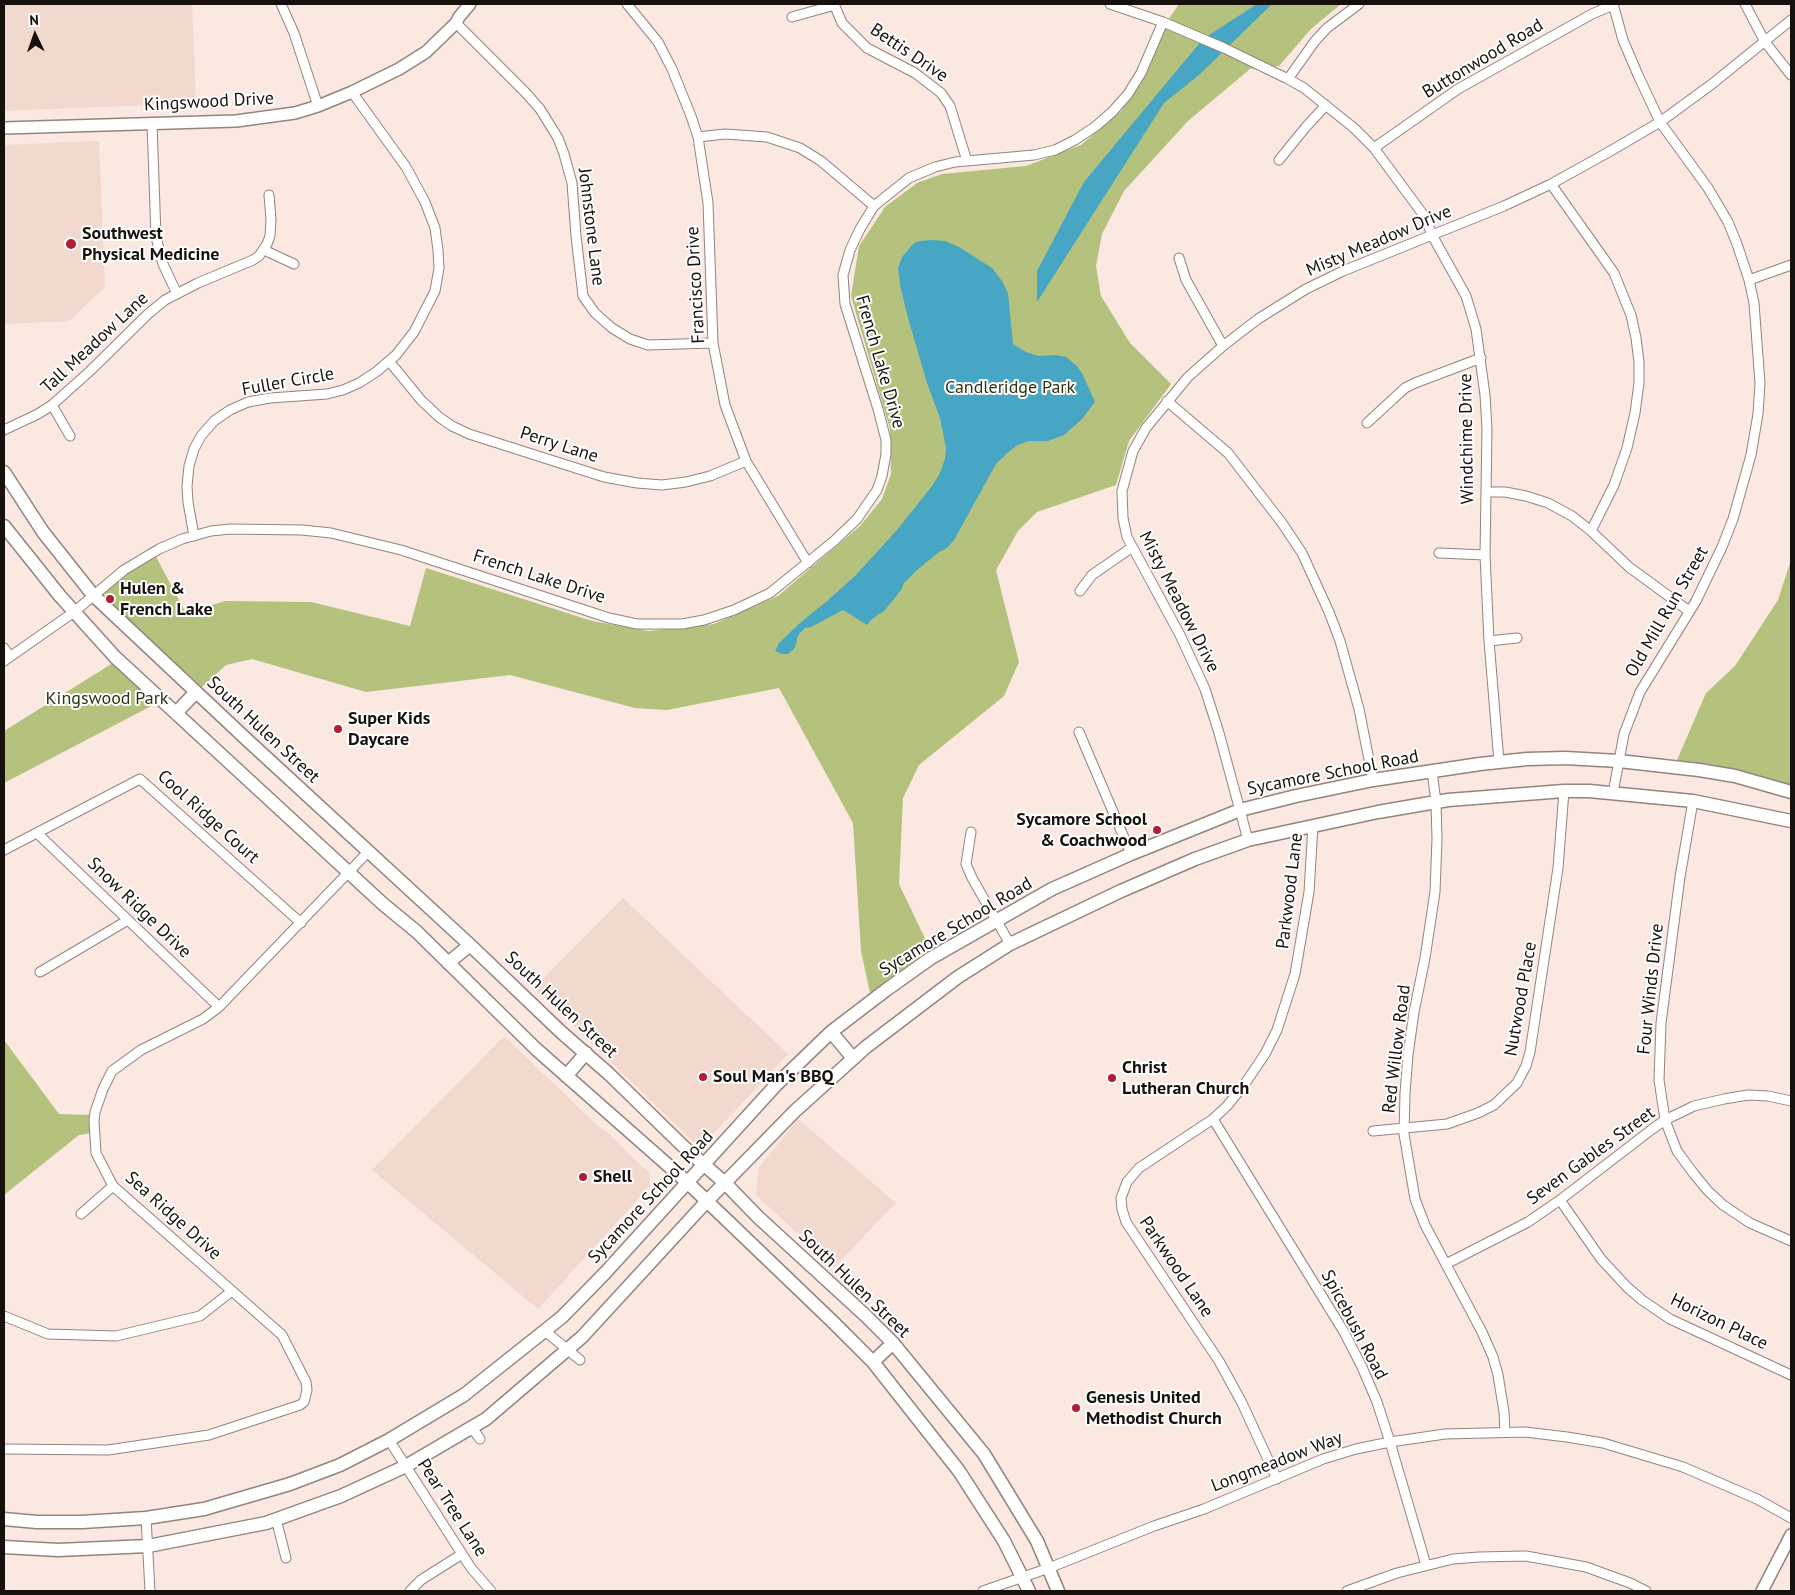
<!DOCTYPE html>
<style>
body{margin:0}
#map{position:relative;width:1795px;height:1595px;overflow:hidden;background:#fae8e1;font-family:"PT Sans",sans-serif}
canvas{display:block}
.frame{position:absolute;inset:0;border:5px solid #17110e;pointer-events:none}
.north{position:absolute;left:10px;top:10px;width:50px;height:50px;-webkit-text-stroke:4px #fff;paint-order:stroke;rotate:357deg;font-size:14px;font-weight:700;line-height:20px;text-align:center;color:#17110e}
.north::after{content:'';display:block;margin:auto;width:18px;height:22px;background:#17110e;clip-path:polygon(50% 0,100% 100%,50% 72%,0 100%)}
</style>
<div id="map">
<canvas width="1795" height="1595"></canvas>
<div class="frame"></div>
<div class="north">N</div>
</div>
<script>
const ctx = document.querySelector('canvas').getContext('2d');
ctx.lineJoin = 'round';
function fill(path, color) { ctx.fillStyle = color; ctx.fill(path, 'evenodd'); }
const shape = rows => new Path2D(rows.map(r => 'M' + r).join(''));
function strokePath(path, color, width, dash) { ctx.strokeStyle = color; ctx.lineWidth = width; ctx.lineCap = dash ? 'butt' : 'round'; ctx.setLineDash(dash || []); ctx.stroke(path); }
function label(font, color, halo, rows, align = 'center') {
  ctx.font = font + ' "PT Sans",sans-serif'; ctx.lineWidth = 4; ctx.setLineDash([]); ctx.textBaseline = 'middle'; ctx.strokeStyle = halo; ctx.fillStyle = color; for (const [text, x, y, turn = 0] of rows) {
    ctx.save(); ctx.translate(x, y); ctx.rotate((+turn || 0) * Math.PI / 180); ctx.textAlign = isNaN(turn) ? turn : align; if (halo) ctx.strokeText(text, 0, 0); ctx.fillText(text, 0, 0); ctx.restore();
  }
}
fill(shape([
 [4,4,192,4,196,103,4,111],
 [99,141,105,287,69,321,4,324,4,145],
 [623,898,788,1054,704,1144,696,1144,534,988],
 [504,1036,600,1128,606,1131,650,1174,650,1186,538,1309,372,1170],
 [798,1119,896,1203,834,1267,756,1195,758,1169]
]), '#f2d9ce');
fill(shape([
 [1179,4,1341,4,1311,29,1279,66,1250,69,1188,121,1124,191,1102,234,1096,266,1101,296,1130,343,1171,384,1129,441,1116,485,1037,512,1018,531,996,570,1019,662,1004,696,919,765,903,798,899,884,930,949,870,993,861,951,853,823,779,688,667,710,635,708,510,675,366,692,252,659,226,665,202,687,106,599,105,589,155,555,186,613,225,601,311,602,410,626,426,568,592,621,649,631,714,624,778,596,860,526,882,499,891,474,890,429,851,296,859,246,885,207,917,183,942,174,1026,166,1081,145,1121,111,1156,38],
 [1791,560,1791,786,1677,760,1706,693,1735,666,1778,600],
 [113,663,157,703,4,783,4,731],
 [4,1040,59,1114,92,1115,91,1133,79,1135,4,1195]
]), '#b4c27d');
fill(shape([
 [1257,4,1272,4,1199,75,1164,103,1037,302,1037,271,1084,182,1203,39],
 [933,240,945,241,959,247,992,268,1002,281,1008,293,1013,344,1026,352,1038,356,1056,355,1066,357,1077,366,1083,375,1095,402,1082,419,1064,435,1048,441,1029,441,1016,446,1006,454,996,464,954,540,947,548,939,552,916,571,904,583,901,590,885,610,872,619,867,625,843,610,811,627,805,628,798,635,795,648,788,654,782,654,775,651,779,643,801,622,826,602,856,575,897,530,932,486,939,475,945,459,946,448,940,418,927,383,908,318,900,285,898,268,902,257,914,243,920,241]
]), '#47a6c3');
const minor = shape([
 [281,4,294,33,318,106],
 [627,4,658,42,672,69,691,116,698,137,708,203,713,343,725,405,746,461,808,563],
 [834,4,842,23,867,48,915,73,941,93,950,106,967,161],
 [1110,4,1163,22,1224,48,1288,79,1304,88,1354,128,1374,148,1425,217,1432,235,1466,296,1476,329,1485,395,1487,429,1485,555,1489,641,1499,762],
 [1613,4,1623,40,1638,75,1660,122,1708,188,1728,222,1737,244,1749,280,1754,303,1760,383,1758,414,1751,455,1733,519,1722,547,1696,601,1640,692,1624,734,1613,793],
 [1745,4,1765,42,1791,75],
 [792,17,835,5],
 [456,23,525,92,540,109,558,138,564,154,572,183,576,236,583,296,595,313,612,328,630,339,648,345,713,343],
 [1288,79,1315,41,1327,28,1359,4],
 [152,123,156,237,163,264,177,294],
 [698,137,725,134,767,137,800,148,821,161,874,206],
 [1374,148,1458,89,1592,14,1613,5],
 [1279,160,1305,128,1326,105],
 [1551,184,1614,273,1631,315,1636,338,1639,362,1639,383,1635,413,1627,448,1614,485,1591,531],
 [264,250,294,264],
 [1179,258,1186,280,1223,346],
 [1749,280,1791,265],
 [389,361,421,400,439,417,452,426,469,434,604,477,637,483,662,485,686,482,710,476,746,461],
 [1167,401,1228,453,1282,523,1302,553,1329,612,1340,641,1359,709,1373,780],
 [52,405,70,436],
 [1367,423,1405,388,1415,383,1481,358],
 [4,430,38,414,52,405,90,371,148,314,165,300,198,283,253,260,259,256,267,244,270,236,271,220,269,195],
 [1486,492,1505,492,1526,496,1548,503,1572,516,1591,531,1629,567,1689,611],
 [194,536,188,502,187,486,189,466,194,449,201,436,214,421,230,410,248,402,270,398,327,394,343,390,359,383,376,372,396,355,414,332,435,291,439,268,438,250,435,228,425,202,406,167,352,92],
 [1439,553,1485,555],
 [1080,591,1092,575,1131,548],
 [1489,641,1517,638],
 [4,648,10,657],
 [4,661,74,612,124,570,159,549,182,539,211,531,230,529,302,530,331,533,401,550,609,618,637,624,682,624,704,620,734,610,770,593,834,541,857,519,877,490,882,476,886,454,886,440,878,409,845,304,843,275,850,250,860,229,874,206,909,178,935,167,955,162,1034,155,1055,150,1075,140,1096,126,1112,112,1128,94,1141,73,1163,22],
 [1079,732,1131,854],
 [1432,771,1436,802,1437,839,1435,892,1425,958,1414,1012,1408,1055,1405,1093,1404,1134,1415,1199,1425,1225,1482,1332,1493,1357,1498,1375,1504,1412,1505,1432],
 [1693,801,1680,877,1661,1023,1659,1080,1665,1120,1677,1151,1694,1174,1708,1191,1723,1205,1750,1223,1791,1241],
 [971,832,966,864,972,878,1010,944],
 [37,833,219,1007],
 [1248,840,1219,733,1205,689,1180,635,1127,537,1123,518,1122,491,1133,451,1146,428,1188,377,1223,346,1258,319,1306,289,1343,271,1504,206,1551,184,1607,153,1660,122,1712,84,1791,20],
 [4,850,140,779,301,923],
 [40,972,128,920],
 [1213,1119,1344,1332,1362,1367,1377,1402,1390,1442,1426,1565],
 [1373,1131,1447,1124,1478,1113,1494,1105,1517,1083,1526,1066,1530,1052,1558,868,1564,791],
 [1560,1200,1601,1259,1627,1287,1642,1300,1670,1319,1791,1375],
 [81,1214,113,1186],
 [1446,1264,1528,1222,1560,1200,1651,1130,1665,1120,1694,1106,1724,1099,1748,1095,1768,1096,1791,1101],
 [4,1316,48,1334,116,1336,200,1316,232,1291],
 [545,1331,580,1360],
 [472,1428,480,1439],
 [389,1440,471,1568,491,1591],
 [4,1449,108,1450,209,1435,300,1405,304,1402,307,1390,306,1382,282,1335,113,1186,96,1153,94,1121,95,1112,103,1089,112,1071,141,1050,203,1019,219,1007,368,852],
 [1277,1479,1242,1403,1219,1361,1126,1222,1122,1209,1121,1198,1127,1182,1139,1168,1213,1119,1227,1106,1244,1085,1265,1054,1277,1030,1295,974,1309,892,1313,825],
 [146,1518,150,1591],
 [276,1519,286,1558],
 [410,1591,421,1580,462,1554],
 [983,1591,1049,1568,1154,1526,1204,1509,1323,1459,1356,1449,1390,1442,1445,1434,1525,1432,1567,1437,1603,1443,1683,1467,1757,1499,1791,1518],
 [1347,1591,1397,1573,1453,1559,1479,1557,1526,1556,1586,1567,1630,1583,1646,1591]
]);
const tertiary = shape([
 [4,128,236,121,295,113,318,106,352,92,399,69,426,52,456,23,459,17,470,4],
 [1762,1591,1791,1535]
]);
const secondary = shape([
 [4,472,43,532,93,595,244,737,470,945,561,1032,609,1074,686,1149,725,1183,758,1217,866,1316,893,1343,984,1454,1037,1541,1058,1591],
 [4,526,60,596,115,657,383,904,417,932,536,1049,687,1182,834,1323,873,1362,959,1471,1004,1541,1029,1591],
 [176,713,196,692],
 [448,963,470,945],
 [831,1032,853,1058],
 [566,1076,586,1053],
 [873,1362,893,1343],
 [4,1519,37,1522,82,1522,146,1518,204,1509,290,1484,340,1465,389,1440,464,1395,562,1317,605,1273,776,1085,831,1032,886,990,931,958,1052,889,1131,854,1240,810,1296,796,1373,780,1480,764,1527,759,1565,758,1619,761,1699,770,1735,776,1791,792],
 [4,1547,58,1550,148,1546,266,1523,341,1496,406,1466,486,1419,582,1337,707,1201,795,1111,866,1047,958,977,1010,944,1121,891,1195,859,1248,840,1378,812,1448,800,1564,791,1589,791,1693,801,1791,821]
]);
strokePath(minor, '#93847d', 11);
strokePath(tertiary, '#93847d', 14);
strokePath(secondary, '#93847d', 15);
strokePath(minor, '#fff', 9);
strokePath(tertiary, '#fff', 11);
strokePath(secondary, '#fff', 12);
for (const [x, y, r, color] of [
 [71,244,6,"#b11e36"],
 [110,599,5,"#b11e36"],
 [338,729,5,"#b11e36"],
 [1157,830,5,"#b11e36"],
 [703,1077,5,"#b11e36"],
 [1112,1078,5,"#b11e36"],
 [583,1177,5,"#b11e36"],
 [1076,1408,5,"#b11e36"]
]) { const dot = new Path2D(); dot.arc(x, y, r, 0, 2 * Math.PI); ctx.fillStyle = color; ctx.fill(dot); strokePath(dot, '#fff', 2); }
label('18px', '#17110e', '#fff', [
 ["Bettis Drive",909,53,34],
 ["Buttonwood Road",1483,59,-31],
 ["Kingswood Drive",209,102,-3],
 ["Johnstone Lane",591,227,83],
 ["Misty Meadow Drive",1379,241,-23],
 ["Francisco Drive",696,285,-93],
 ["Tall Meadow Lane",95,343,-43],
 ["French Lake Drive",880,362,74],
 ["Fuller Circle",288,382,-10],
 ["Windchime Drive",1467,439,-91],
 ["Perry Lane",559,445,18],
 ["French Lake Drive",539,577,18],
 ["Misty Meadow Drive",1179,602,63],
 ["Old Mill Run Street",1667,612,-60],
 ["South Hulen Street",263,730,43],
 ["Sycamore School Road",1333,773,-11],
 ["Cool Ridge Court",208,817,42],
 ["Parkwood Lane",1290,891,-83],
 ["Snow Ridge Drive",139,908,44],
 ["Sycamore School Road",956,927,-31],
 ["Four Winds Drive",1651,989,-84],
 ["Nutwood Place",1521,999,-80],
 ["South Hulen Street",561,1005,43],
 ["Red Willow Road",1397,1049,-83],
 ["Seven Gables Street",1591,1156,-36],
 ["Sycamore School Road",651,1197,-47],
 ["Sea Ridge Drive",173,1216,42],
 ["Parkwood Lane",1176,1267,56],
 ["South Hulen Street",854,1284,44],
 ["Horizon Place",1719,1322,26],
 ["Spicebush Road",1354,1325,62],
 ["Longmeadow Way",1277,1462,-21],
 ["Pear Tree Lane",452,1508,57]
]);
label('bold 18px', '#17110e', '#fff', [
 ["Southwest",82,234],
 ["Physical Medicine",82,255],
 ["Hulen &",120,589],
 ["French Lake",120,610],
 ["Super Kids",348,719],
 ["Daycare",348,740],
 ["Sycamore School",1147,820,"right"],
 ["& Coachwood",1147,841,"right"],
 ["Christ",1122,1068],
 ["Lutheran Church",1122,1089],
 ["Soul Man's BBQ",713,1077],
 ["Shell",593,1177],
 ["Genesis United",1086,1398],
 ["Methodist Church",1086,1419]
], 'left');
label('18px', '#2e3313', '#fff', [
 ["Candleridge Park",1010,388],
 ["Kingswood Park",107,699]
]);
</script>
